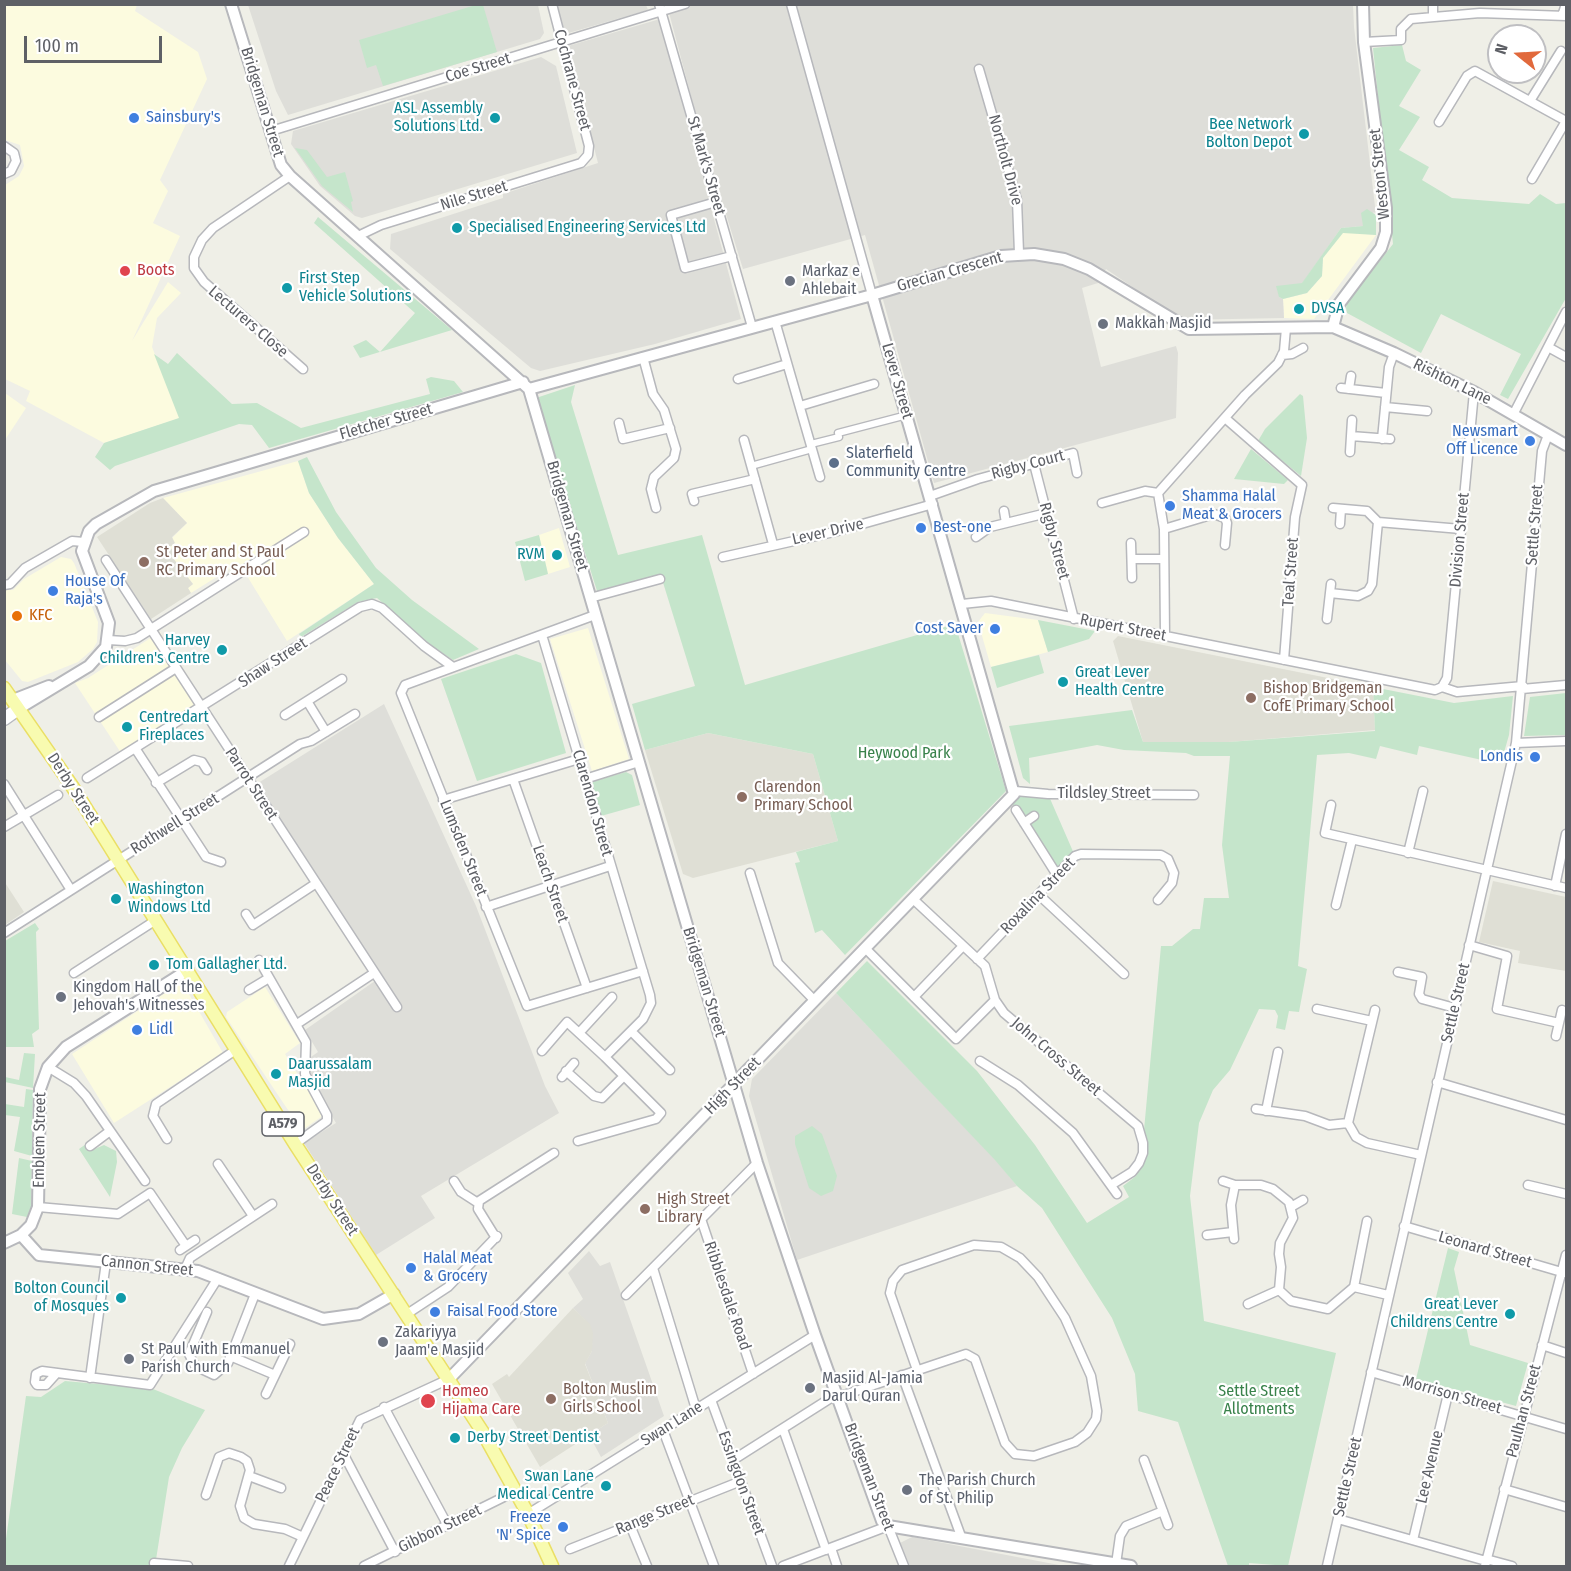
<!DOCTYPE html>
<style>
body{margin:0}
#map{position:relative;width:1571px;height:1571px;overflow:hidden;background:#efefe7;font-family:"Fira Sans Condensed",sans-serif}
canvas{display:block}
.frame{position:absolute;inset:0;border:6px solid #5e6066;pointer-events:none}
.north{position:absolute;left:1487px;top:24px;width:60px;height:60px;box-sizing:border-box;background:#fff;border:2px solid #bfbfc2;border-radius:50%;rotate:288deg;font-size:16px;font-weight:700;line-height:24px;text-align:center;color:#5e6066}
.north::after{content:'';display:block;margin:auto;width:21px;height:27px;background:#e1693c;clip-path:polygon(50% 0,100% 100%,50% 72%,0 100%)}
.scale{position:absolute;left:24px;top:36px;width:138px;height:27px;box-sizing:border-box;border:3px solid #5e6066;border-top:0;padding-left:8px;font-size:18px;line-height:21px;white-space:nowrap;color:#5e6066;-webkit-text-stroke:4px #fff;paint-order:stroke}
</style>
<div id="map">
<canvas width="1571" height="1571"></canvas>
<div class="frame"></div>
<div class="north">N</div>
<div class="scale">100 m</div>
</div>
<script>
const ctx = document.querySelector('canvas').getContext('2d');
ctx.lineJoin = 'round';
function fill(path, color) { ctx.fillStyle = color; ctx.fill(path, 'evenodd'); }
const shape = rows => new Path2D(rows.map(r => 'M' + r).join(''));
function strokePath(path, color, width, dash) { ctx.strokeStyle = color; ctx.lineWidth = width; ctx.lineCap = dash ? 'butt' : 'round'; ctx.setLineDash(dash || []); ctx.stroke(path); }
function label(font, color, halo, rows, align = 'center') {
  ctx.font = font + ' "Fira Sans Condensed",sans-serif'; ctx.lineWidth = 4.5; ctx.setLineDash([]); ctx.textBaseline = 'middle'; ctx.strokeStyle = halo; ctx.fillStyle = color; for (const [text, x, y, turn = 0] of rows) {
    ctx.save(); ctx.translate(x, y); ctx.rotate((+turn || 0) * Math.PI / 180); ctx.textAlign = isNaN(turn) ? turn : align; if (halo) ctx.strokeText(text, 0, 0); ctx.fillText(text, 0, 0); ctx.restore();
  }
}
fill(shape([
 [5,5,137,5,135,11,198,52,207,79,160,180,168,191,153,223,180,236,132,341,168,282,181,293,157,318,152,347,180,418,104,443,26,401,30,391,5,379,5,185,19,176,24,166,20,145,5,140],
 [1343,232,1376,235,1314,319,1284,318,1283,299,1307,293,1322,276,1323,258],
 [5,393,26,408,5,440],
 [298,461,309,493,338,538,374,584,287,641,239,563,191,593,188,588,193,584,172,558,170,547,172,538,187,523,163,498],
 [559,528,570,567,548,574,539,535],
 [61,557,71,559,74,563,98,622,97,642,93,649,78,662,28,682,22,681,5,660,5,590,13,590,24,579],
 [985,613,1038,620,1048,652,991,667,978,622],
 [588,628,629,759,592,771,550,639],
 [160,632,203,700,121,753,75,683,88,678],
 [182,982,223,1053,114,1123,72,1054],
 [265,987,300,1043,285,1054,322,1113,321,1117,305,1128,301,1128,286,1107,226,1017,227,1012]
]), '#fcfbdf');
fill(shape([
 [248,5,538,5,544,33,540,39,288,115,276,91],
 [556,5,646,5,648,10,565,34],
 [667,5,1353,5,1354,27,1376,215,1374,212,1363,226,1341,228,1302,284,1279,297,1283,299,1284,318,1181,320,1106,269,1098,283,1082,288,1101,367,1176,346,1178,353,1176,418,934,483,865,235,743,269,700,130],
 [660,19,741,319,655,344,540,371,531,368,390,249,391,234,503,198,503,194,598,163,568,46],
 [541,57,556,66,577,153,362,218,355,216,320,186,291,144,293,131],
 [384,704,476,906,545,1086,559,1113,421,1196,435,1218,376,1255,304,1143,336,1123,312,1083,308,1059,318,1052,305,1030,382,976,255,785],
 [836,993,996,1160,1017,1186,797,1260,749,1096,752,1079],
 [589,1251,600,1266,610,1262,664,1416,601,1457,589,1435,608,1423,585,1363,592,1351,589,1324,573,1308,583,1299,568,1273],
 [912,1537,1059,1565,1075,1566,910,1566,900,1543]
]), '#deded9');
fill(shape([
 [163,498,187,523,172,537,175,543,170,547,176,555,173,558,193,584,188,588,191,593,151,619,97,537,150,503],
 [1118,636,1373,687,1375,730,1229,742,1143,742,1113,641],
 [708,733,813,754,838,841,693,878,683,874,645,750],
 [4,881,24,912,5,925,4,925],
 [1493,881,1566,897,1566,971,1518,963,1520,951,1479,942],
 [573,1308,590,1324,593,1333,592,1351,585,1364,608,1423,540,1467,492,1384,507,1374,509,1377]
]), '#dfdfd5');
fill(shape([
 [479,4,483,5,497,52,383,86,376,65,367,68,359,40],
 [1402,45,1406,61,1421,70,1399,106,1420,117,1399,150,1429,167,1422,180,1452,198,1529,204,1540,194,1556,204,1566,203,1566,298,1508,399,1500,395,1521,354,1441,314,1421,353,1347,313,1346,308,1347,303,1393,244,1373,48],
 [295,148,307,150,327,177,345,172,353,201,351,202,353,212,322,186],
 [1367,209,1376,215,1376,235,1343,233,1323,258,1322,276,1307,293,1283,299,1279,297,1276,286,1302,283,1341,228,1363,226,1361,213],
 [318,217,452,330,360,358,353,346,366,340,380,352,415,313,314,223],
 [177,353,232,404,257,403,301,428,430,394,426,379,431,377,454,381,463,392,269,448,252,425,239,424,115,466,110,470,95,457,104,443,179,418,154,354,168,364],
 [575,385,571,402,618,555,702,535,745,685,955,624,1006,791,845,955,822,930,815,933,795,863,800,862,796,852,838,841,813,754,708,733,645,750,632,704,695,686,661,576,598,594,536,398],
 [1300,394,1303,396,1307,438,1301,476,1258,441,1265,429],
 [1251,449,1288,480,1284,484,1234,479],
 [307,457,336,512,376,568,412,600,479,649,453,660,426,642,377,598,358,602,301,637,299,634,374,584,338,538,309,493,298,461],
 [539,535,548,574,525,581,515,542],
 [1038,620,1095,631,1089,639,1048,652],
 [516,654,541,663,566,753,477,781,441,679],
 [1039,655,1044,673,997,688,991,667],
 [1373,687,1454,703,1513,696,1509,735,1503,756,1483,753,1482,760,1419,746,1417,755,1380,746,1376,759,1349,753,1317,755,1298,966,1307,969,1299,1012,1289,1011,1285,1030,1276,1028,1278,1016,1275,1010,1259,1009,1230,1070,1213,1090,1199,1123,1190,1196,1204,1321,1336,1353,1288,1566,1249,1563,1249,1566,1228,1566,1178,1422,1138,1411,1135,1374,1112,1318,1042,1208,1017,1186,995,1160,836,993,867,961,977,1071,1035,1145,1087,1223,1129,1197,1123,1186,1136,1176,1147,1155,1144,1130,1161,946,1172,946,1193,929,1200,929,1204,898,1229,898,1222,845,1230,756,1194,756,1186,753,1124,750,1097,745,1029,758,1030,784,1023,778,1009,726,1132,710,1143,742,1229,742,1375,731],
 [1566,693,1566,735,1524,736,1530,697],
 [626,772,632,775,640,805,601,816,591,782],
 [1015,791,1048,794,1075,856,1057,875,1010,800],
 [35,923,39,929,36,932,39,1029,32,1034,34,1047,5,1047,5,941],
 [24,1053,35,1054,33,1088,5,1082,5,1077,19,1080],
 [26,1089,33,1090,32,1156,14,1151,20,1117,5,1115,5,1104,24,1107],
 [812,1126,822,1134,837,1176,833,1191,821,1196,809,1188,795,1144,795,1136],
 [86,1144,90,1151,104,1145,116,1151,117,1162,110,1197,79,1149],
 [19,1158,32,1161,31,1207,27,1217,12,1214],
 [1448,1248,1459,1252,1454,1269,1470,1345,1528,1363,1516,1406,1416,1379],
 [65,1381,153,1389,205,1410,182,1448,169,1477,155,1566,5,1566,5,1546,26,1396,41,1397]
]), '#c5e5cb');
const pedestrian = shape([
 [811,444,839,437,838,433,907,415],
 [751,466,812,449]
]);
const minor = shape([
 [659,4,752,327],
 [791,4,872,295],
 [1433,4,1433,16],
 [1562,16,1566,4],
 [1364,42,1401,40,1401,29,1411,19,1480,13,1566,16],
 [979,69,1017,200,1019,253],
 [1530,101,1561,51],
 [1439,122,1467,76,1475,71,1566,121],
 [271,131,685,4],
 [4,146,14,153,16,161,11,171,4,174],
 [290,176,213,228,202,240,194,257,194,268,204,282,303,369],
 [1532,179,1566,121],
 [716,202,671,215,685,268,732,256],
 [358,236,381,225,581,163,588,155,589,146,552,4],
 [775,321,820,477],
 [1548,347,1566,357],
 [1282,355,1292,354,1303,348],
 [643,357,653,394,664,410,676,449,674,458,654,477,651,489,656,508],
 [738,379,787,364],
 [1341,388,1386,393],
 [1349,389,1351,376],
 [800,406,874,384],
 [1385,407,1427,411],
 [1514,413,1566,312],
 [1225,418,1302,485,1295,517,1284,660],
 [619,423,623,439,670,428],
 [1351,436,1390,439],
 [1382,439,1389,367,1394,353],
 [744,440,773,544],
 [1350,452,1352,420],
 [1034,464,1074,619],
 [930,496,978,479,1073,453,1077,473],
 [694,501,692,494,755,479],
 [1102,503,1145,491,1158,493],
 [1333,508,1367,511,1378,522],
 [1004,511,1006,523],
 [1340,524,1341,509],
 [1164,529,1214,514,1225,518,1227,523,1225,545],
 [976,537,990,527,1047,513],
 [1131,543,1132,578],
 [723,557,834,532,933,504],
 [1132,559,1164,559],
 [106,560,397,1007],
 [4,585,10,584,25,568,72,541,84,542],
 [1330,593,1358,596,1368,591,1372,584,1378,522,1461,529],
 [590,598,660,579],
 [962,604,991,601,1435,690,1442,687],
 [595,615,405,685,401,693,527,1006,643,971],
 [1327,619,1331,584],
 [542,635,650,995,651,1003,643,1019,605,1057,661,1113,656,1119,578,1141],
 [1165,636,1164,529,1158,493,1245,395,1278,363,1284,351,1286,328],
 [108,640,125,641,137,638,304,532],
 [1442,687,1447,678,1474,392],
 [1442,687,1457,692,1523,686],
 [1522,689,1566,685],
 [307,701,326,732],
 [285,715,342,679],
 [99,717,176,668],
 [1516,743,1566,741],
 [135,748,206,857,221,862],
 [87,778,360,607,372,604,382,608,424,646,453,667],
 [513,779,587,988],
 [585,779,639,762],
 [156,783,194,760,202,762,207,770],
 [4,784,71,890],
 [1015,791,1048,794,1194,795],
 [443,800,579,759],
 [1331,805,1325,833,1566,888],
 [1016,810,1057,875],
 [1024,823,1034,816],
 [4,827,58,795],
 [1408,853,1423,791],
 [750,873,778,963,814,1000],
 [1555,886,1566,834],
 [1039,895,1124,974],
 [913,899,985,966,995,1000,1004,1013,1138,1126,1143,1143,1143,1153,1139,1163,1132,1172,1111,1185],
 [1336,905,1352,840],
 [486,907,610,866],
 [246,914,253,925,315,884],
 [4,933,300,744,311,741,355,714],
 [1469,945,1507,956,1497,1009,1559,1023],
 [865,948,956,1039,995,1000],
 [977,959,1075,856,1081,854,1161,855,1168,859,1174,873,1172,883,1158,900],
 [259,960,306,1042,305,1074,327,1115,327,1121,295,1144],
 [1398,972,1422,977,1419,994,1422,999,1455,1008],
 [74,973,156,920],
 [249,990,269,978],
 [914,997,963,946],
 [1317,1009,1372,1021],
 [1375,1010,1348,1123,1356,1137,1367,1143,1421,1155],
 [297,1024,374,973],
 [631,1031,670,1070],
 [579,1033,612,997],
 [1556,1036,1562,1010],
 [542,1051,567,1022,605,1057],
 [980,1061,1018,1085,1073,1133,1117,1194],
 [48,1067,74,1083,86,1096,145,1181],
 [566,1071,594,1096,602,1098,624,1076],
 [562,1077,574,1063],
 [1437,1082,1566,1120],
 [1256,1109,1305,1116,1329,1125,1348,1123],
 [1266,1111,1278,1052],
 [167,1139,153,1116,156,1104,237,1049],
 [90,1146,110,1131],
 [218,1164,253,1216],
 [454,1181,461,1192,478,1203],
 [1223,1181,1235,1185,1261,1185,1273,1189,1289,1202,1293,1218,1280,1243,1279,1254,1281,1267,1279,1290,1291,1301,1328,1309,1354,1287,1388,1295],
 [1528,1185,1566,1194],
 [38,1207,118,1214,150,1193,186,1246],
 [1291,1207,1303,1200],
 [701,1219,753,1374],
 [1404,1226,1565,1273],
 [1207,1235,1233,1232],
 [496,1238,478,1209,479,1201,554,1153],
 [1234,1239,1231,1205,1235,1185],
 [180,1250,195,1240],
 [653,1268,696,1409],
 [185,1269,190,1258,272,1204],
 [1354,1287,1367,1221],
 [626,1295,757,1163],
 [1248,1304,1279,1290],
 [207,1312,189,1354,195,1366,214,1375,228,1363,255,1294],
 [407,1314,448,1287,497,1236],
 [1542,1345,1566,1353],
 [230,1356,275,1375],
 [1371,1372,1566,1429],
 [55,1375,46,1385,37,1385,35,1382,36,1374,42,1371,150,1385,218,1278],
 [902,1375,962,1539],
 [90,1378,106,1262],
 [266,1394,290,1344],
 [838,1397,966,1354,975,1359,1005,1443,1015,1454,1034,1456,1075,1442,1087,1433,1096,1419,1097,1411,1091,1376,1065,1318,1038,1277,1020,1258,1001,1247,974,1245,902,1270,893,1281,890,1293,917,1370],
 [711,1400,772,1566],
 [384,1407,448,1526],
 [783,1429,826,1550],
 [663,1430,714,1566],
 [343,1453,395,1552],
 [733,1460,837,1394],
 [1144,1460,1168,1525],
 [249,1476,281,1488],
 [1504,1489,1566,1507],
 [206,1495,219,1457,229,1453,241,1457,247,1461,250,1470,240,1506,244,1518,254,1524,285,1529,303,1537],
 [528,1514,815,1335],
 [1338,1519,1486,1561],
 [630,1525,647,1566],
 [1413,1540,1448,1394],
 [831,1548,837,1566],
 [570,1549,741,1481],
 [1486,1559,1512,1566],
 [154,1563,188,1566],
 [1116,1564,1120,1536,1126,1526,1163,1511],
 [289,1566,360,1420,449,1379],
 [364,1566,516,1491],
 [783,1566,888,1526,904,1566],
 [1327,1566,1516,743,1542,451,1548,435],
 [1485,1566,1566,1255]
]);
const tertiary = shape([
 [231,4,281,165,290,176,529,389,757,1163,815,1335,882,1521,888,1526,1131,1566],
 [1333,327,1339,304,1381,248,1386,232,1386,208,1364,42,1363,4],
 [529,389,872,295,1001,256,1034,254,1064,259,1089,269,1189,329,1333,327,1394,353,1474,392,1566,445],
 [13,700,49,686],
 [18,709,89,666,106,647,109,623,82,551,89,531,96,524,154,491,523,382],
 [21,1235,31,1225,38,1207,40,1089,48,1067,66,1047,188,970],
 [4,1243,21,1235,39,1255,198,1271,323,1319,359,1314,394,1294],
 [449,1379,1014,794,872,295]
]);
const secondary = shape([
 [4,719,18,709]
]);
const primary = shape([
 [4,688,72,786,295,1144,482,1431,528,1514,552,1566]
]);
strokePath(pedestrian, '#b7b8bc', 9);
strokePath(minor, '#b7b8bc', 11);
strokePath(tertiary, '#b7b8bc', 14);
strokePath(secondary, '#b8b9bf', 15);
strokePath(primary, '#eadf65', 15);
strokePath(pedestrian, '#fff', 6);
strokePath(minor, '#fff', 8);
strokePath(tertiary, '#fff', 10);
strokePath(secondary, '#fff', 12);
strokePath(primary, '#f8fbb0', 12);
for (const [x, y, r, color] of [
 [134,118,6,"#3f7fe0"],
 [495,118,6,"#0f9aa8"],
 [1304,134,6,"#0f9aa8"],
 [457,228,6,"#0f9aa8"],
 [125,271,6,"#e0444e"],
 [790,281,6,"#6b7280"],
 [287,288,6,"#0f9aa8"],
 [1299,309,6,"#0f9aa8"],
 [1103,324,6,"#6b7280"],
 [1530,441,6,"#3f7fe0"],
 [834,463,6,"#5c6f8a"],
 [1170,506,6,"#3f7fe0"],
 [921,528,6,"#3f7fe0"],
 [557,555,6,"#0f9aa8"],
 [144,562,6,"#8d6e63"],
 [53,591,6,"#3f7fe0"],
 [17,616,6,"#e8710a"],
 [995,629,6,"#3f7fe0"],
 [222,650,6,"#0f9aa8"],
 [1063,682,6,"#0f9aa8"],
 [1251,698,6,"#8d6e63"],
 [127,727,6,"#0f9aa8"],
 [1535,757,6,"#3f7fe0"],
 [742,797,6,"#8d6e63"],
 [116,899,6,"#0f9aa8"],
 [154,965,6,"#0f9aa8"],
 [61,997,6,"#6b7280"],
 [137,1030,6,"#3f7fe0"],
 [276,1074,6,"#0f9aa8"],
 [645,1209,6,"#8d6e63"],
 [411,1268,6,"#3f7fe0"],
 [121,1298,6,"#0f9aa8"],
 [435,1312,6,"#3f7fe0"],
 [1510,1314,6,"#0f9aa8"],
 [383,1342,6,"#6b7280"],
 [129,1359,6,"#6b7280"],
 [810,1388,6,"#6b7280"],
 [551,1399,6,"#8d6e63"],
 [428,1401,8,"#e0444e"],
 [455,1438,6,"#0f9aa8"],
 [606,1486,6,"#0f9aa8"],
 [907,1490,6,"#6b7280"],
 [563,1527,6,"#3f7fe0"]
]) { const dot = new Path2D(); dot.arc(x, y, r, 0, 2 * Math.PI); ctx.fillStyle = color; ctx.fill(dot); strokePath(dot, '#fff', 2); }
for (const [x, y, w] of [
 [283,1124,42]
]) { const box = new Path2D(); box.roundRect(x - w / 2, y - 12, w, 24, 4.5); ctx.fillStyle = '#fff'; ctx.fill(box); strokePath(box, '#5e6066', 1.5); }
label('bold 15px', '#5e6066', null, [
 ["A579",283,1124]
]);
label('16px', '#5e6066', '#fff', [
 ["Coe Street",478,68,-17],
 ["Cochrane Street",572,80,75],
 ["Bridgeman Street",262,102,73],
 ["Northolt Drive",1005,160,75],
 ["St Mark's Street",706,166,74],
 ["Weston Street",1380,174,-96],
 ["Nile Street",474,196,-17],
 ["Grecian Crescent",950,272,-16],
 ["Lecturers Close",248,322,41],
 ["Lever Street",897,381,74],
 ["Rishton Lane",1452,382,26],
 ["Fletcher Street",386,422,-16],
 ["Rigby Court",1028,465,-15],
 ["Bridgeman Street",567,516,74],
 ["Settle Street",1535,525,-86],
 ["Lever Drive",828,532,-13],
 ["Division Street",1460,540,-85],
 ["Rigby Street",1054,541,75],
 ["Teal Street",1291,572,-86],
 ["Rupert Street",1123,628,11],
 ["Shaw Street",273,663,-33],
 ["Parrot Street",251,784,57],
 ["Derby Street",73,789,57],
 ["Tildsley Street",1104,794],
 ["Clarendon Street",592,803,74],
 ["Rothwell Street",175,824,-32],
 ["Lumsden Street",463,848,68],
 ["Leach Street",550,884,71],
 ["Roxalina Street",1038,896,-46],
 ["Bridgeman Street",704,982,73],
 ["Settle Street",1456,1003,-77],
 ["John Cross Street",1056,1057,40],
 ["High Street",733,1086,-46],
 ["Emblem Street",40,1140,-89],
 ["Derby Street",332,1200,57],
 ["Leonard Street",1485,1250,16],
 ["Cannon Street",147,1266,6],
 ["Ribblesdale Road",727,1296,71],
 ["Morrison Street",1452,1395,16],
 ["Paulhan Street",1524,1411,-75],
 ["Swan Lane",672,1424,-32],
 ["Peace Street",338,1465,-64],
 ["Lee Avenue",1430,1467,-77],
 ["Bridgeman Street",869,1477,69],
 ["Settle Street",1348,1477,-77],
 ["Essingdon Street",741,1483,70],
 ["Range Street",655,1515,-22],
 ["Gibbon Street",440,1529,-26]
]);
label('16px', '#0d838f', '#fff', [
 ["ASL Assembly",483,109,"right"],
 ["Solutions Ltd.",483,127,"right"],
 ["Bee Network",1292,125,"right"],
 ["Bolton Depot",1292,143,"right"],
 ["Specialised Engineering Services Ltd",469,228],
 ["First Step",299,279],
 ["Vehicle Solutions",299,297],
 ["DVSA",1311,309],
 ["RVM",545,555,"right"],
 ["Harvey",210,641,"right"],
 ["Children's Centre",210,659,"right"],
 ["Great Lever",1075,673],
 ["Health Centre",1075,691],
 ["Centredart",139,718],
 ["Fireplaces",139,736],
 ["Washington",128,890],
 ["Windows Ltd",128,908],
 ["Tom Gallagher Ltd.",166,965],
 ["Daarussalam",288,1065],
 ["Masjid",288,1083],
 ["Bolton Council",109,1289,"right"],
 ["of Mosques",109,1307,"right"],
 ["Great Lever",1498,1305,"right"],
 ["Childrens Centre",1498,1323,"right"],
 ["Derby Street Dentist",467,1438],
 ["Swan Lane",594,1477,"right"],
 ["Medical Centre",594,1495,"right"]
], 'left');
label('16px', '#366cbe', '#fff', [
 ["Sainsbury's",146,118],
 ["Newsmart",1518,432,"right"],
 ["Off Licence",1518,450,"right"],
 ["Shamma Halal",1182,497],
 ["Meat & Grocers",1182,515],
 ["Best-one",933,528],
 ["House Of",65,582],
 ["Raja's",65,600],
 ["Cost Saver",983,629,"right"],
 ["Londis",1523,757,"right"],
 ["Lidl",149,1030],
 ["Halal Meat",423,1259],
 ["& Grocery",423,1277],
 ["Faisal Food Store",447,1312],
 ["Freeze",551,1518,"right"],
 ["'N' Spice",551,1536,"right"]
], 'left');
label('16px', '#be3a42', '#fff', [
 ["Boots",137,271],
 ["Homeo",442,1392],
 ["Hijama Care",442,1410]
], 'left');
label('16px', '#5b616d', '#fff', [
 ["Markaz e",802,272],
 ["Ahlebait",802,290],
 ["Makkah Masjid",1115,324],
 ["Kingdom Hall of the",73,988],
 ["Jehovah's Witnesses",73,1006],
 ["Zakariyya",395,1333],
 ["Jaam'e Masjid",395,1351],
 ["St Paul with Emmanuel",141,1350],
 ["Parish Church",141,1368],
 ["Masjid Al-Jamia",822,1379],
 ["Darul Quran",822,1397],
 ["The Parish Church",919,1481],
 ["of St. Philip",919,1499]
], 'left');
label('16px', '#4e5e75', '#fff', [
 ["Slaterfield",846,454],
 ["Community Centre",846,472]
], 'left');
label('16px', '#785e54', '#fff', [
 ["St Peter and St Paul",156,553],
 ["RC Primary School",156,571],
 ["Bishop Bridgeman",1263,689],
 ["CofE Primary School",1263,707],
 ["Clarendon",754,788],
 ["Primary School",754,806],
 ["High Street",657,1200],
 ["Library",657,1218],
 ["Bolton Muslim",563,1390],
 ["Girls School",563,1408]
], 'left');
label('16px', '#c56008', '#fff', [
 ["KFC",29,616]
], 'left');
label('16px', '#39824b', '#fff', [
 ["Heywood Park",904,754],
 ["Settle Street",1259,1392],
 ["Allotments",1259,1410]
]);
</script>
